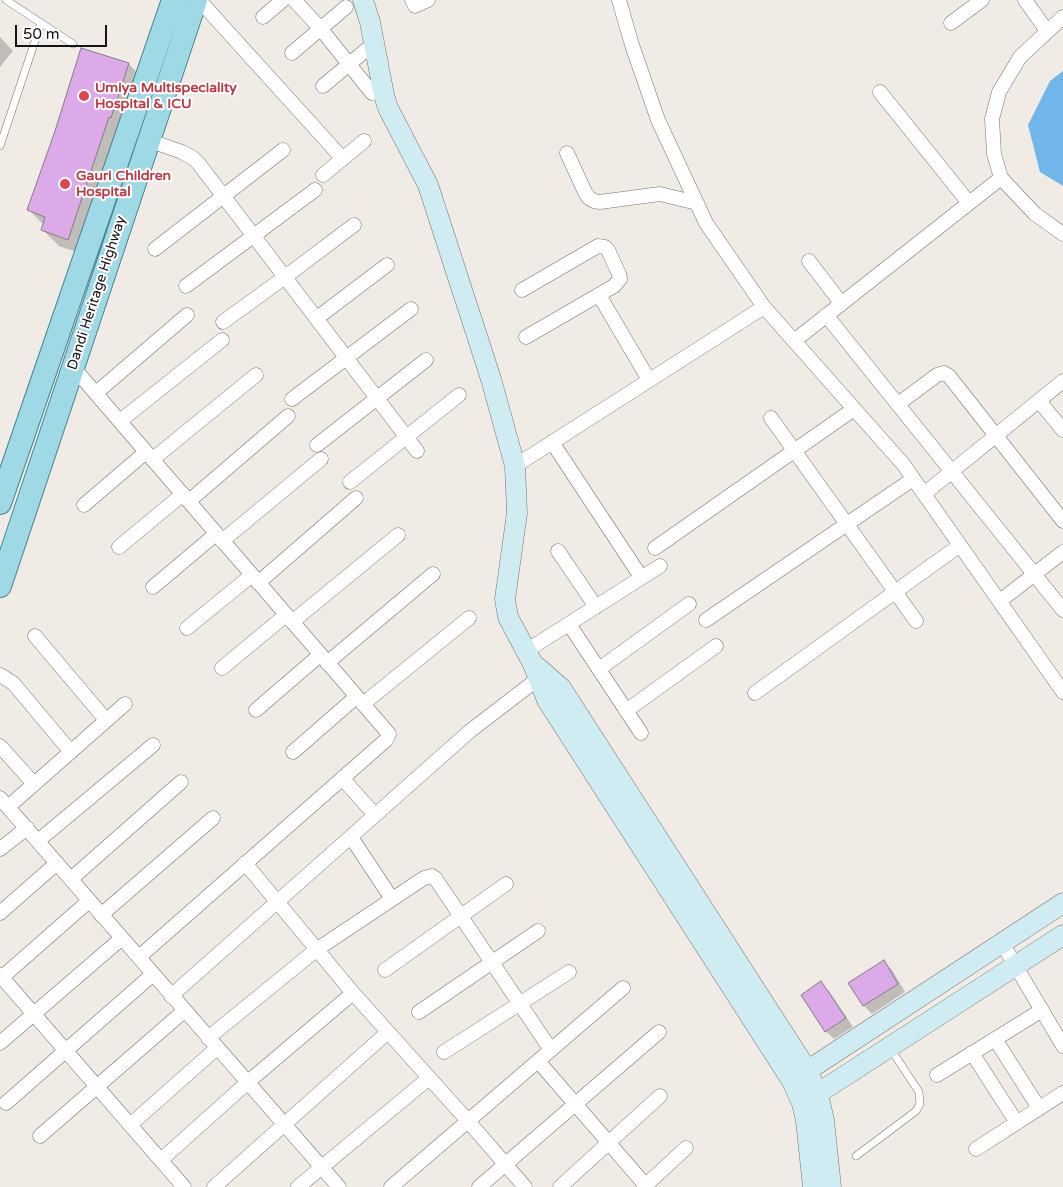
<!DOCTYPE html>
<style>
body{margin:0}
#map{position:relative;width:1063px;height:1187px;overflow:hidden;background:#f1ebe6;font-family:"Varela Round",sans-serif}
canvas{display:block}
.scale{position:absolute;left:15px;top:25px;width:92px;height:22px;box-sizing:border-box;border:2px solid #161412;border-top:0;padding-left:6px;font-size:15px;line-height:18px;white-space:nowrap;color:#161412;-webkit-text-stroke:4px #fff;paint-order:stroke}
</style>
<div id="map">
<canvas width="1063" height="1187"></canvas>
<div class="scale">50 m</div>
</div>
<script>
const ctx = document.querySelector('canvas').getContext('2d');
ctx.lineJoin = 'round';
function fill(path, color) { ctx.fillStyle = color; ctx.fill(path, 'evenodd'); }
const shape = rows => new Path2D(rows.map(r => 'M' + r).join(''));
function strokePath(path, color, width, dash) { ctx.strokeStyle = color; ctx.lineWidth = width; ctx.lineCap = dash ? 'butt' : 'round'; ctx.setLineDash(dash || []); ctx.stroke(path); }
function label(font, color, halo, rows, align = 'center') {
  ctx.font = font + ' "Varela Round",sans-serif'; ctx.lineWidth = 4; ctx.setLineDash([]); ctx.textBaseline = 'middle'; ctx.strokeStyle = halo; ctx.fillStyle = color; for (const [text, x, y, turn = 0] of rows) {
    ctx.save(); ctx.translate(x, y); ctx.rotate((+turn || 0) * Math.PI / 180); ctx.textAlign = isNaN(turn) ? turn : align; if (halo) ctx.strokeText(text, 0, 0); ctx.fillText(text, 0, 0); ctx.restore();
  }
}
fill(shape([
 [1063,71,1063,186,1040,172,1028,125,1050,81]
]), '#70b6eb');
fill(shape([
 [0,37,13,51,0,67],
 [82,49,129,64,145,81,85,255,59,246,42,229,44,225,29,210],
 [884,962,892,970,905,992,872,1014,864,1006],
 [821,983,829,991,853,1027,834,1039,826,1031,802,996]
]), '#0003');
const building = shape([
 [81,48,129,63,111,118,109,117,68,240,41,230,45,217,27,210,55,131,81,48],
 [884,960,898,984,863,1006,848,983,884,960],
 [821,981,846,1018,825,1032,801,995,821,981]
]);
fill(building, '#dca9e9');
strokePath(building, '#827d83', 1);
const lane = shape([
 [6,0,73,44],
 [0,146,41,23],
 [856,1156,916,1111,920,1104,919,1092,890,1048]
]);
const street = shape([
 [199,0,343,159],
 [294,0,321,29,372,93],
 [412,0,415,6,428,0],
 [619,0,632,45,658,120,706,223,764,307,903,464,1063,692],
 [1025,0,1047,31],
 [263,17,283,0],
 [1063,17,1020,57,999,92,992,119,994,154,1001,178,1035,214,1063,234],
 [951,23,982,0],
 [292,53,346,7],
 [323,86,366,50],
 [880,92,969,203],
 [148,140,182,152,193,158,199,164,417,451],
 [567,153,585,192,589,198,594,201,600,202,660,194,697,203],
 [323,175,364,141],
 [155,249,283,150],
 [809,261,841,303],
 [186,286,315,190],
 [522,290,598,246,605,247,608,250,619,274,620,279,614,286,526,337],
 [599,295,649,380],
 [826,315,1063,610],
 [317,318,387,265],
 [223,322,285,277,354,225],
 [794,341,1001,178],
 [73,367,389,734,386,740,139,957],
 [96,393,187,315],
 [292,399,411,309],
 [1039,401,1063,430],
 [898,404,937,375,944,373,949,376,1063,521],
 [771,418,916,621],
 [120,421,222,340],
 [552,442,641,577],
 [317,445,426,360],
 [153,459,256,375],
 [515,466,764,307],
 [350,482,459,395],
 [924,494,1063,381],
 [189,501,288,416],
 [84,505,146,452],
 [222,541,321,459],
 [119,547,183,494],
 [655,548,854,409],
 [558,551,596,607],
 [258,583,356,498],
 [153,587,216,534],
 [1000,601,1063,552],
 [706,620,913,479],
 [292,622,398,535],
 [569,624,641,733],
 [187,628,252,575],
 [35,636,106,720],
 [526,651,660,566],
 [327,663,433,574],
 [222,668,286,615],
 [599,669,689,604],
 [0,675,13,683,71,752],
 [755,693,960,545],
 [363,704,469,618],
 [256,710,320,655],
 [626,711,716,646],
 [0,746,34,784],
 [293,752,356,697],
 [342,778,375,815],
 [0,798,339,1187],
 [8,807,125,704],
 [351,837,392,899],
 [38,841,153,745],
 [0,849,27,828],
 [245,863,353,993,468,1121,525,1187],
 [71,879,181,782],
 [0,913,57,863],
 [101,915,213,818],
 [1002,943,1063,1046],
 [385,970,506,884],
 [0,975,184,1187],
 [0,979,89,901],
 [171,996,470,731,539,678],
 [419,1012,538,931],
 [208,1038,316,950,424,878,432,876,435,878,551,1050],
 [995,1039,1039,1108],
 [0,1043,122,938],
 [444,1052,569,972],
 [972,1053,1017,1123],
 [538,1061,647,1187],
 [937,1075,1042,1010],
 [6,1103,152,975],
 [130,1125,217,1048],
 [40,1136,184,1011],
 [976,1149,1063,1093],
 [161,1160,248,1082,353,993],
 [214,1187,388,1032],
 [298,1187,429,1078],
 [391,1187,623,988],
 [479,1187,659,1032],
 [560,1187,660,1096],
 [644,1187,686,1148]
]);
const secondary = shape([
 [363,0,370,22,384,95,388,108,428,185,491,379,515,466,517,513,505,599,508,617,533,664,547,700,792,1081,802,1103,806,1121,813,1187],
 [537,667,561,688,807,1070,818,1094,824,1120,831,1187],
 [796,1078,1063,903],
 [806,1101,1063,935]
]);
const primary = shape([
 [0,503,173,0],
 [0,586,196,0]
]);
strokePath(lane, '#76716c', 8);
strokePath(street, '#76716c', 15);
strokePath(secondary, '#76716c', 21);
strokePath(primary, '#458490', 24);
strokePath(lane, '#fff', 7);
strokePath(street, '#fff', 14);
strokePath(secondary, '#cfecf2', 20);
strokePath(primary, '#9fd9e5', 22);
for (const [x, y, r, color] of [
 [84,96,6,"#e0444e"],
 [65,184,6,"#e0444e"]
]) { const dot = new Path2D(); dot.arc(x, y, r, 0, 2 * Math.PI); ctx.fillStyle = color; ctx.fill(dot); strokePath(dot, '#fff', 2); }
label('bold 14px', '#be3a42', '#fff', [
 ["Umiya Multispeciality",95,88],
 ["Hospital & ICU",95,104],
 ["Gauri Children",76,176],
 ["Hospital",76,192]
], 'left');
label('14px', '#161412', '#fff', [
 ["Dandi Heritage Highway",97,293,-72]
]);
</script>
